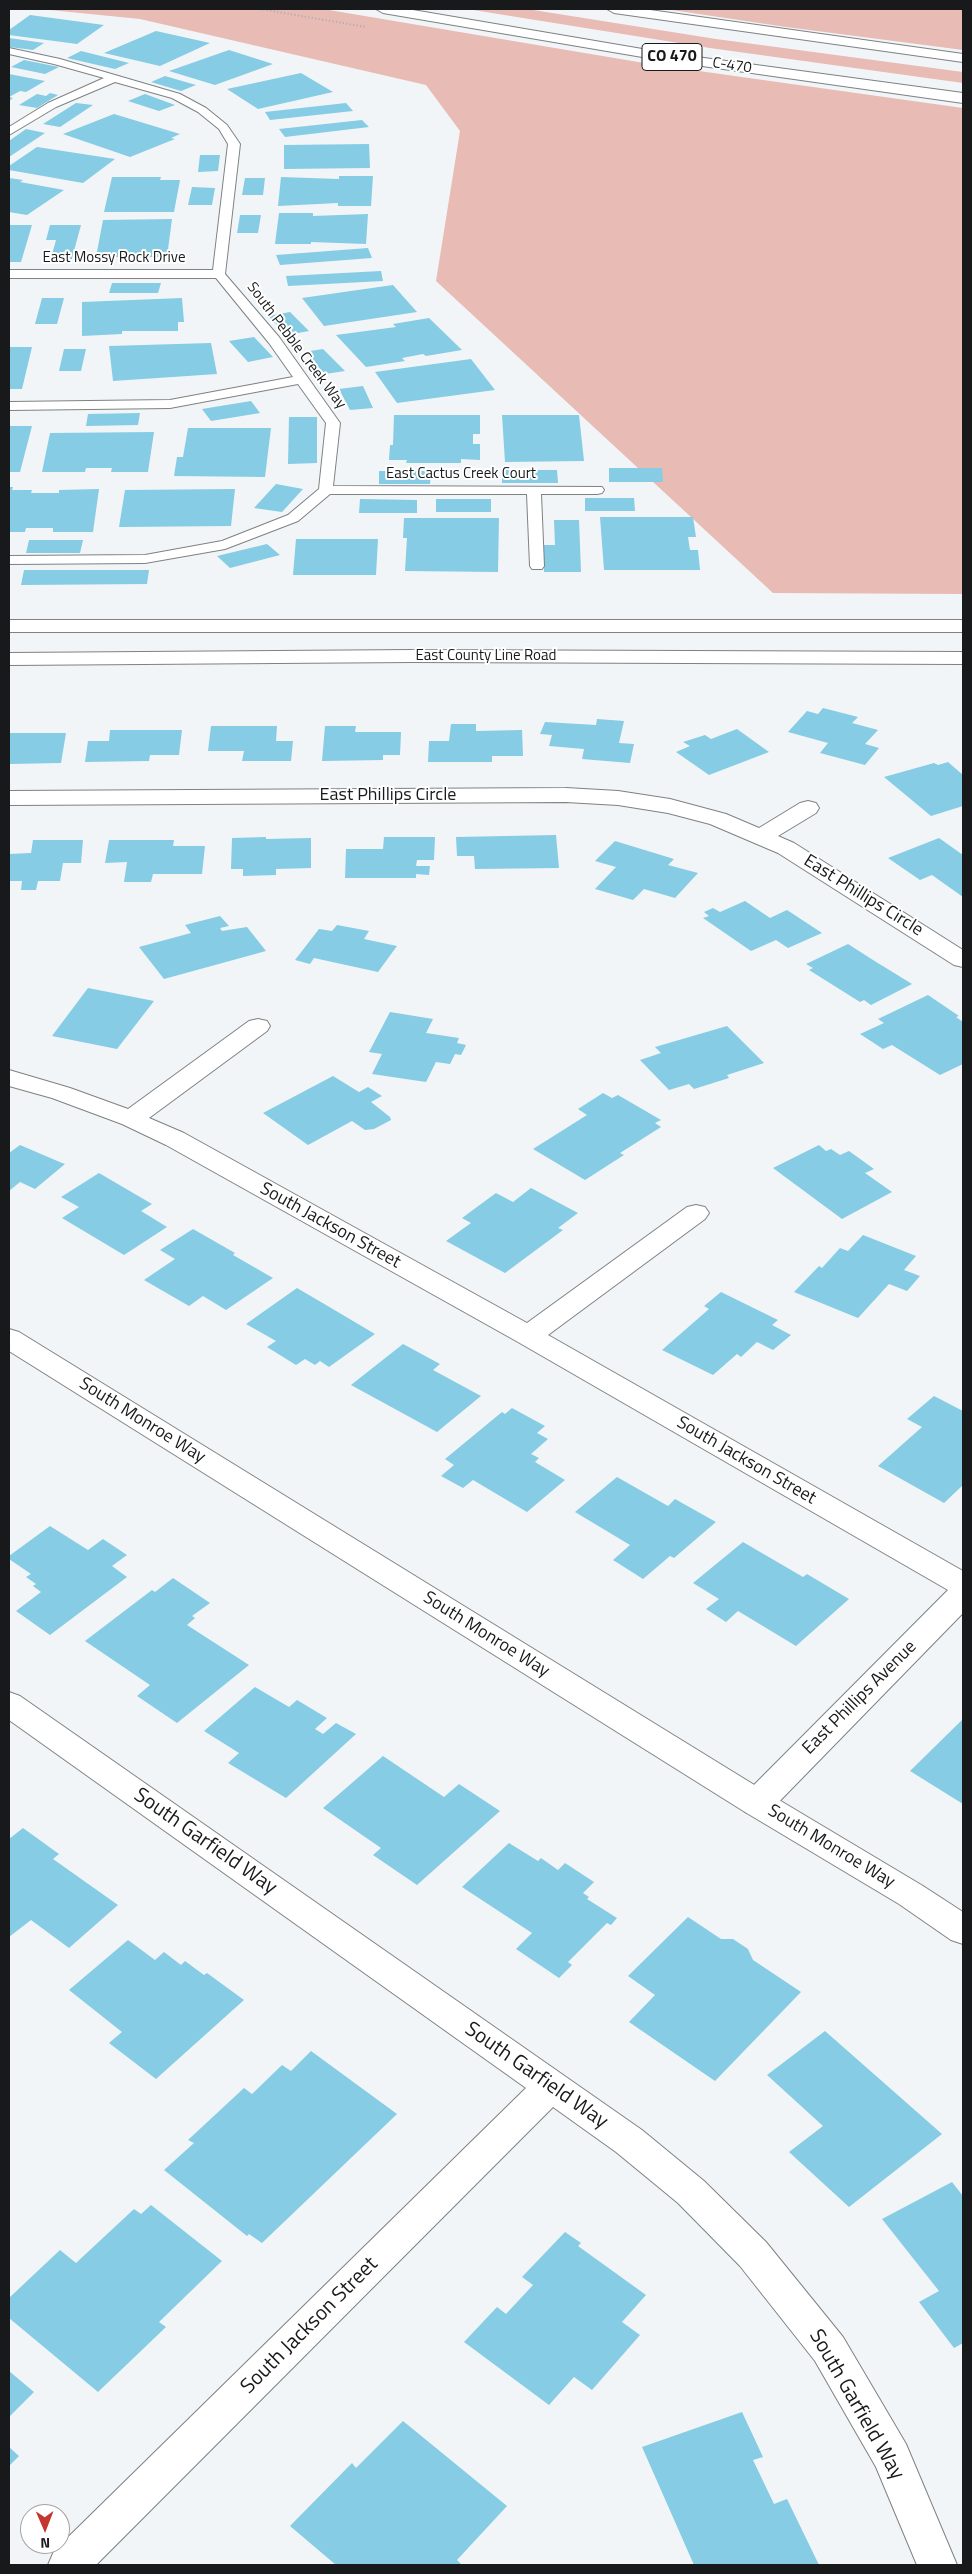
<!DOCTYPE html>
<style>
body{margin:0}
#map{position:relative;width:972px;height:2574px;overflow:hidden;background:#f1f5f7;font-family:"Titillium Web",sans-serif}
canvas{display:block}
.frame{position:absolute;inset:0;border:10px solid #18191a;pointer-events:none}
.north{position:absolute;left:20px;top:2504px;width:50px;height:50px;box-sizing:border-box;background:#fff;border:1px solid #a3a3a3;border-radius:50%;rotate:179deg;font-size:14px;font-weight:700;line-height:20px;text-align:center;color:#18191a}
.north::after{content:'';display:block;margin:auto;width:18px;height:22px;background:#c4362f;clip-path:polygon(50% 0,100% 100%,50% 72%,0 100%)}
</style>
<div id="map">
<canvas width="972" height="2574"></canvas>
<div class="frame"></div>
<div class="north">N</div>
</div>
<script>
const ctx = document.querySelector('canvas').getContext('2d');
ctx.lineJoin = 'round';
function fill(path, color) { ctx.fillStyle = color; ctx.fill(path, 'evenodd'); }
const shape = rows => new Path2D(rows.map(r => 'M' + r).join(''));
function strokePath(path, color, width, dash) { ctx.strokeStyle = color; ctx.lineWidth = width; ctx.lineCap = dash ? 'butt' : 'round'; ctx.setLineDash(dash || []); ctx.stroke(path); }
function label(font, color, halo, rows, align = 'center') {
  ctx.font = font + ' "Titillium Web",sans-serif'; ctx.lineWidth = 4; ctx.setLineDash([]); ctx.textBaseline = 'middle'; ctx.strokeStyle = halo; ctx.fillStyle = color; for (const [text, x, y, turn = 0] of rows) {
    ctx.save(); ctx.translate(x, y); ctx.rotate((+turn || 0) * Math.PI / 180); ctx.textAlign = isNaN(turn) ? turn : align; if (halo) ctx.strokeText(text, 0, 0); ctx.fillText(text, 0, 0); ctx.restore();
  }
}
fill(shape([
 [40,9,323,9,656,65,963,108,963,594,773,593,436,281,460,131,426,85,140,19],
 [467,9,527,9,716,39,963,72,963,83,710,48],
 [665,9,963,9,963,50,786,27]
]), '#e8bbb5');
fill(shape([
 [30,15,104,25,77,44,9,35,9,30],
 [156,31,210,43,160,66,104,53],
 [9,38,44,43,33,50,9,47],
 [229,50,273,64,215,85,169,71],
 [81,51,129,63,115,69,67,58],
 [24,60,59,67,45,74,11,67],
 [301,73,333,92,258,109,227,89],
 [9,74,45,81,26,92,20,91,9,97,13,98,9,101],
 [165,76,196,85,181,91,151,82],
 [50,93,58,95,37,108,19,105,37,94,46,96],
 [145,94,175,105,159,111,128,101],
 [76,103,93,105,60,127,43,124],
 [346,103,353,111,270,120,265,112],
 [114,114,180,134,171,138,175,139,130,157,63,134],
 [362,120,369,127,285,137,279,129],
 [26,129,45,133,9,157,9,141],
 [369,144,370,168,284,169,284,145],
 [37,147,115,159,83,183,9,170,9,166],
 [200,155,220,155,218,171,198,172],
 [339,176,373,176,371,206,338,206,338,203,278,206,281,177,339,179],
 [112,177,161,177,160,180,180,180,174,212,104,212],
 [9,178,23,180,20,182,64,190,27,215,9,212],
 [245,178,265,178,263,195,242,195],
 [192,187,215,188,212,205,188,205],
 [279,213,313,213,313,216,368,214,366,244,311,242,311,244,275,244],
 [240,215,261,215,258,233,237,233],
 [172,219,167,257,96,257,103,220],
 [9,225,32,225,21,262,9,262],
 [50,225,81,225,71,262,50,262,56,240,46,240],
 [368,248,372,258,280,265,276,255],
 [381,271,383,281,288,286,286,276],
 [112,283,161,283,158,293,109,293],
 [393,285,417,312,324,326,302,298],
 [42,298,64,298,57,324,35,324],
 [182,298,184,322,178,322,178,331,122,331,122,334,82,336,82,302],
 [290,312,309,331,287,335,268,316],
 [429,318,462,350,426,356,423,354,402,358,405,361,366,367,336,335,396,327,393,324],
 [254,337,273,357,248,362,229,341],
 [211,343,217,374,113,381,109,346],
 [9,347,32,347,22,389,9,389],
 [64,349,86,349,81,371,59,371],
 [323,349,345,371,325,374,304,352],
 [471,359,495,390,397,403,375,372],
 [363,386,373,408,350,410,339,389],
 [251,401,260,413,211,421,202,409],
 [140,413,138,425,86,426,88,414],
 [394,415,480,415,480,434,473,434,473,444,480,444,480,460,461,459,461,463,406,463,407,460,389,460,390,445,393,445],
 [502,415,579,415,584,461,505,462],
 [289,417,317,417,317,463,288,464],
 [9,426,32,426,20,472,9,472],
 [188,428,271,428,265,477,174,476,177,457,183,457],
 [154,432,148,472,111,472,112,468,86,468,85,472,42,472,50,433],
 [609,468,662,468,663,482,609,482],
 [502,470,557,470,558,483,502,483],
 [379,471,431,471,430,484,379,484],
 [276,484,303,489,282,512,254,508],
 [9,487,13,487,12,490,32,490,31,493,59,493,59,490,99,489,93,532,53,532,53,528,26,528,25,532,9,532],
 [235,489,231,526,119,527,125,490],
 [585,498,634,498,635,511,585,511],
 [360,499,417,500,417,513,359,513],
 [436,499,491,499,491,512,436,512],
 [600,517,693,517,696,537,688,537,690,550,698,550,700,570,604,570],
 [404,518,499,518,498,572,405,571,407,538,403,538],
 [554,520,579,520,581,572,544,572,543,545,555,545],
 [296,539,378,539,376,575,293,575],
 [29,540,83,540,80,553,26,553],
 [267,544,280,555,230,568,217,556],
 [24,570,149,570,147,584,21,585],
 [823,708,858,717,852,723,878,730,865,744,879,748,865,765,820,753,828,743,788,732,807,711,818,714],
 [597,719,624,721,619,743,634,744,630,763,582,759,584,749,549,746,552,735,540,734,545,722,596,725],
 [451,724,476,724,476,731,522,730,523,756,492,756,492,762,428,762,429,741,449,741],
 [211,726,277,726,276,741,293,741,291,761,242,761,244,751,208,751],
 [325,726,356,726,355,732,401,732,400,755,383,755,383,760,322,761],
 [737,729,769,752,709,775,676,752,690,746,683,742,705,735,711,739],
 [110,730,182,730,179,755,150,755,149,761,85,762,88,741,109,741],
 [9,733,66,733,61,763,9,764],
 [948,762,963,775,963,806,931,816,884,777,934,763,938,765],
 [556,835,559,868,475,869,474,856,457,856,456,837],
 [266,837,266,839,311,838,311,868,276,869,276,875,243,876,243,869,231,869,232,838],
 [384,837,435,837,434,860,417,860,416,866,430,866,429,875,416,874,416,878,345,878,346,849,383,849],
 [939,838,963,855,963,897,932,875,920,880,888,858],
 [33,840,83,840,81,863,63,863,60,881,38,881,36,890,21,890,22,881,9,881,9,854,31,853],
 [109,840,174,840,173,846,205,846,202,874,153,874,151,882,124,882,127,862,105,863],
 [615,841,674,859,668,865,698,873,675,898,644,889,633,900,595,889,616,867,595,861],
 [745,901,770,918,787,910,822,933,788,948,776,940,751,951,703,918,709,916,704,912,713,908,720,912],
 [220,916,229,926,220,928,222,931,247,927,266,951,164,979,139,947,191,933,185,925],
 [337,925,369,931,364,939,397,946,378,972,314,958,310,964,295,960,319,929,332,931],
 [848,944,873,960,912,984,871,1005,864,1000,860,1002,809,970,813,968,806,964],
 [88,988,154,1001,117,1049,52,1036],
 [928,995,959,1016,956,1017,963,1022,963,1064,940,1075,892,1045,883,1049,860,1034,884,1023,878,1019],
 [390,1012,433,1019,426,1033,459,1038,457,1043,466,1045,461,1055,455,1054,450,1064,436,1062,426,1082,372,1074,382,1054,369,1052],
 [727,1026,764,1063,727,1075,729,1078,694,1089,689,1084,669,1090,640,1060,661,1053,655,1047],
 [333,1076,359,1092,368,1087,382,1096,371,1102,390,1117,391,1120,374,1129,365,1130,352,1121,308,1145,263,1113],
 [603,1093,612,1098,618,1095,661,1120,655,1123,661,1127,620,1153,624,1155,585,1180,533,1149,587,1115,578,1109],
 [20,1145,62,1163,65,1164,35,1189,20,1182,9,1191,9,1153],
 [819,1145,826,1151,831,1149,840,1155,849,1151,874,1169,865,1173,892,1192,842,1219,773,1168],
 [99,1173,152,1204,141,1211,167,1227,124,1255,62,1218,79,1207,61,1197],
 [531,1188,578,1213,558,1228,563,1230,505,1273,446,1241,471,1223,462,1218,496,1193,513,1202],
 [193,1229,235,1253,233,1255,273,1278,226,1310,203,1296,189,1306,144,1280,175,1259,160,1250],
 [863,1235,916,1256,904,1270,920,1276,907,1291,889,1284,858,1318,794,1292,819,1266,822,1268,840,1248,848,1251],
 [297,1288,326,1305,375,1334,329,1367,320,1361,315,1365,305,1359,296,1365,267,1347,276,1341,246,1324],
 [721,1292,778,1320,772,1325,791,1335,773,1350,757,1342,741,1357,737,1354,713,1375,662,1350,709,1309,704,1306],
 [403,1344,440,1364,433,1370,481,1396,437,1432,351,1385],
 [934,1396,963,1411,963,1485,944,1503,878,1466,922,1427,907,1419],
 [512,1408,545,1426,537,1433,548,1439,531,1454,539,1458,535,1462,565,1480,527,1512,473,1480,463,1488,441,1476,454,1465,445,1459,502,1412,505,1414],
 [617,1477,668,1506,675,1499,716,1522,674,1558,670,1556,643,1579,613,1560,630,1545,575,1512],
 [50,1526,88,1550,103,1539,127,1555,112,1566,127,1577,50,1635,16,1611,41,1592,33,1586,36,1584,26,1577,31,1574,9,1559,9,1556],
 [743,1542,803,1577,807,1574,849,1599,796,1646,738,1611,726,1622,706,1609,719,1599,693,1583],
 [173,1578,210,1603,192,1616,195,1618,187,1625,249,1665,177,1723,137,1696,150,1685,85,1641,152,1590,155,1592],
 [255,1687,289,1707,297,1700,327,1718,315,1729,323,1734,336,1723,356,1734,286,1798,228,1763,239,1753,204,1731],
 [963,1719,963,1804,910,1771],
 [383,1756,444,1797,459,1784,500,1811,417,1885,373,1855,381,1848,323,1808],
 [23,1828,59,1854,53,1859,118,1905,69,1948,31,1920,9,1937,9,1839],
 [509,1843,538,1861,541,1858,558,1870,565,1863,594,1882,583,1893,589,1897,587,1899,617,1918,611,1925,607,1923,568,1962,572,1965,559,1978,516,1949,532,1933,462,1887],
 [688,1917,721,1939,733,1939,748,1949,753,1960,801,1992,715,2081,629,2022,655,1995,628,1976],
 [128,1940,155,1960,164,1952,181,1965,185,1961,204,1975,207,1973,244,2000,156,2079,109,2043,122,2032,69,1990],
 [825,2031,942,2134,849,2207,789,2152,823,2126,767,2075],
 [311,2051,397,2114,262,2243,249,2234,247,2236,164,2170,194,2143,188,2140,244,2088,252,2094,282,2065,291,2071],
 [952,2182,963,2196,963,2343,954,2348,919,2302,939,2291,882,2219],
 [151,2205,222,2261,159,2322,166,2327,98,2392,9,2318,9,2298,60,2250,76,2263,134,2209,141,2214],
 [565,2232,581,2243,578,2246,646,2295,622,2322,640,2335,592,2390,574,2377,549,2405,464,2342,497,2307,506,2314,533,2285,522,2277],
 [9,2371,34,2392,9,2417],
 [742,2412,763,2457,753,2460,774,2504,787,2499,819,2565,694,2565,642,2447],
 [403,2421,507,2506,457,2560,462,2565,336,2565,290,2526,352,2463,356,2468],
 [9,2447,19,2456,9,2466]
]), '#85cce4');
const lane = shape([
 [9,48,60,59,180,94,206,108,227,125,240,144,225,274,279,337,340,423,333,486,602,487,604,490,602,493,597,494,541,494,544,566,542,569,532,569,530,566,527,494,330,494,298,521,225,549,145,563,9,564,9,556,145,555,222,541,288,515,319,489,326,423,298,384,170,408,9,410,9,402,170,400,293,377,269,343,216,278,9,278,9,270,213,270,228,144,219,129,198,112,172,98,115,82,56,107,9,135,9,127,48,103,104,78,54,64,9,54,9,48]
]);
const street = shape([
 [566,788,618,791,670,799,726,814,759,828,800,803,808,801,816,803,819,808,816,813,778,836,794,843,963,950,963,967,954,965,778,853,710,824,668,813,618,805,566,802,9,805,9,791,566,788],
 [258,1019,267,1021,270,1026,267,1031,149,1118,184,1133,527,1323,687,1207,696,1205,705,1207,709,1213,705,1219,548,1335,963,1571,963,1613,769,1812,757,1816,745,1812,741,1803,745,1794,948,1590,518,1342,166,1145,122,1124,52,1098,9,1086,9,1070,70,1088,128,1109,249,1021,258,1019],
 [9,1692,20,1696,642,2130,704,2181,766,2242,843,2337,906,2444,957,2565,917,2565,876,2467,815,2361,740,2266,678,2203,616,2152,553,2107,96,2565,48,2565,54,2551,526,2088,9,1720,9,1692]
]);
const secondary = shape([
 [9,620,963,620,963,632,9,632,9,620],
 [412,650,963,652,963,664,412,662,9,665,9,653,412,650],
 [9,1329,19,1332,769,1794,923,1886,963,1912,963,1944,951,1940,899,1904,745,1812,9,1351,9,1329]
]);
const highway = shape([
 [376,9,407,9,660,52,963,93,963,103,660,60,383,13,376,9],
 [607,9,643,9,963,54,963,62,614,13,607,9]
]);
strokePath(lane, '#7d8283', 2);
strokePath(street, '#7d8283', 2);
strokePath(secondary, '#7d8283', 2);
strokePath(highway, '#7d8283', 2);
strokePath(shape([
 [260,9,366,27]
]), '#a8abad', 2, [1, 2.5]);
fill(lane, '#fff');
fill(street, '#fff');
fill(secondary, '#fff');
fill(highway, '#fff');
label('15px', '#18191a', '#fff', [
 ["C-470",732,66,8],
 ["East Mossy Rock Drive",114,258],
 ["South Pebble Creek Way",296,346,53],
 ["East Cactus Creek Court",461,474],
 ["East County Line Road",486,656]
]);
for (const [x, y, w] of [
 [672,57,60]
]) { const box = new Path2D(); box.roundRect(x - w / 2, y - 13.5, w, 27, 4); ctx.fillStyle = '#fff'; ctx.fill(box); strokePath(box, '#18191a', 1); }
label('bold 16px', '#18191a', null, [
 ["CO 470",672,57]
]);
label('18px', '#18191a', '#fff', [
 ["East Phillips Circle",388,796],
 ["East Phillips Circle",863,896,32],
 ["South Jackson Street",330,1226,29],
 ["South Monroe Way",142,1421,32],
 ["South Jackson Street",746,1461,30],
 ["South Monroe Way",486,1635,32],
 ["East Phillips Avenue",860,1698,-45],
 ["South Monroe Way",831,1847,31]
]);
label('21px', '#18191a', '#fff', [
 ["South Garfield Way",205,1842,35],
 ["South Garfield Way",536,2076,35],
 ["South Jackson Street",310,2326,-45],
 ["South Garfield Way",856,2405,60]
]);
</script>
